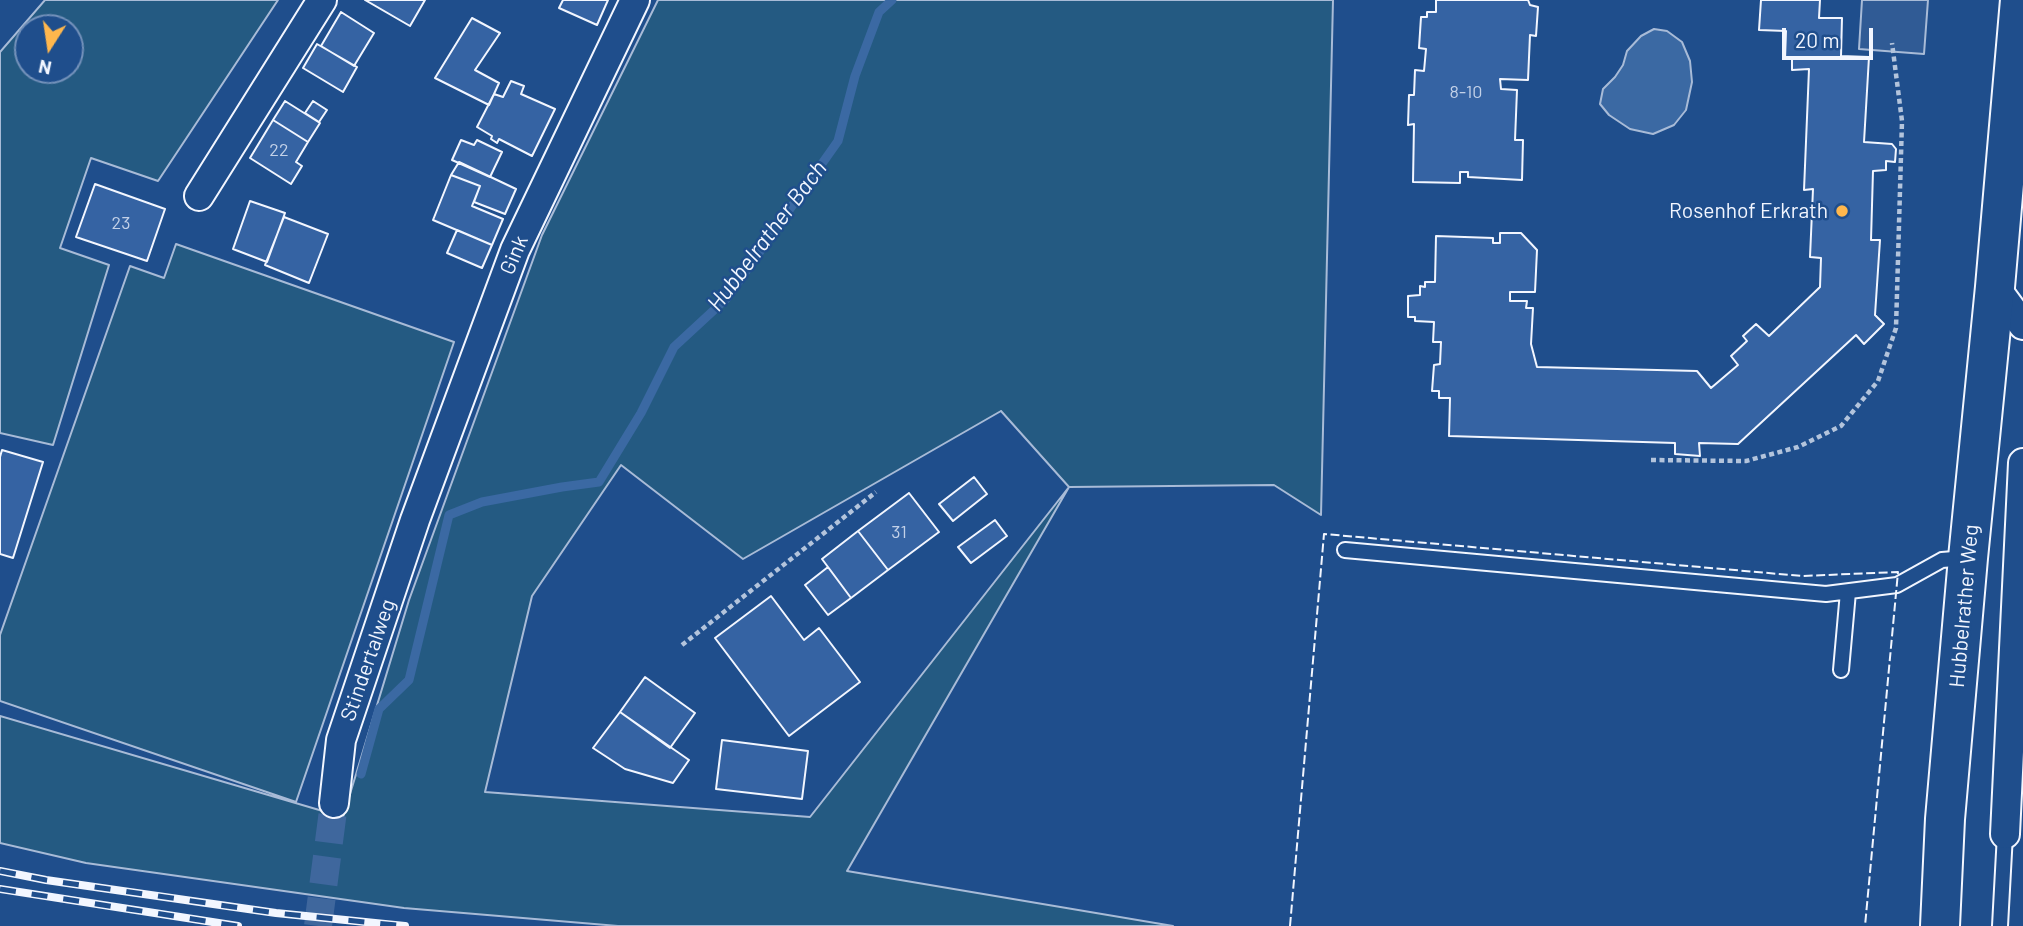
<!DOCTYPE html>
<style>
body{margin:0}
#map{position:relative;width:2023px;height:926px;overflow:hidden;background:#1f4e8c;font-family:Barlow,sans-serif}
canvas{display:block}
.north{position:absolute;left:14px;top:14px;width:70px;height:70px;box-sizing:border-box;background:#1f4e8c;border:2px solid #7391ba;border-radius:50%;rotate:192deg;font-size:19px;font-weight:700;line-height:28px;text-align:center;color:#f2f6ff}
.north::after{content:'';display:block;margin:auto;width:24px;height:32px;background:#ffb74d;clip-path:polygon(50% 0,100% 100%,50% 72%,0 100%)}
.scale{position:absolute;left:1782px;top:28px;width:91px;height:32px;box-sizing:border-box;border:4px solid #f2f6ff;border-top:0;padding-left:9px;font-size:21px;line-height:24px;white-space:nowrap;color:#f2f6ff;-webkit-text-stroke:5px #1f4e8c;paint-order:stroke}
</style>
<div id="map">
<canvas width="2023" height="926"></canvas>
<div class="north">N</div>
<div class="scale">20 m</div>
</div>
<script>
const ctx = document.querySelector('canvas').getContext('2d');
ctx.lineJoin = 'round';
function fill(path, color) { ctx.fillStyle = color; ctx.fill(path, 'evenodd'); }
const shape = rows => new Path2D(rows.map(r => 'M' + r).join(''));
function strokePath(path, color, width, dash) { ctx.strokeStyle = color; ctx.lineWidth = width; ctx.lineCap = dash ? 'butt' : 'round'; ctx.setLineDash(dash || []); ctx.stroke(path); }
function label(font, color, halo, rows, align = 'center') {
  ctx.font = font + ' Barlow,sans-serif'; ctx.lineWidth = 5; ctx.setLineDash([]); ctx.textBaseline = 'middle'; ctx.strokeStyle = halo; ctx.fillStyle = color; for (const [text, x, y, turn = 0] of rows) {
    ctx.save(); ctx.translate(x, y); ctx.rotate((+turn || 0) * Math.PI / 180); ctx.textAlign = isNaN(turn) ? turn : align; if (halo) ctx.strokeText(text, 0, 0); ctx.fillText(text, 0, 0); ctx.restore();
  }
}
const green = shape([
 [45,0,278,0,158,181,91,158,60,248,109,265,53,445,0,433,0,52,45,0],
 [28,28,70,28,70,70,28,70,28,28],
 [658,0,1333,0,1321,515,1274,485,1069,487,847,871,1173,926,618,926,404,908,86,863,0,843,0,716,343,817,409,600,542,235,658,0],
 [1001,411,1069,487,810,817,485,792,532,596,621,465,743,559,1001,411],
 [176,244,454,342,296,802,0,701,0,635,130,266,164,278,176,244]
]);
fill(green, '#245a82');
strokePath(green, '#a8bbd7', 2);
const parking = shape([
 [1862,0,1928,0,1924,54,1859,49,1862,0]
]);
fill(parking, '#305b95');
strokePath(parking, '#a8bbd7', 2);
const water = shape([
 [1654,29,1667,31,1682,42,1690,61,1692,82,1686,110,1674,125,1653,134,1630,129,1609,115,1600,104,1603,89,1615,77,1623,65,1627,51,1641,36,1654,29]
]);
fill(water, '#3b69a3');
strokePath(water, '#a8bbd7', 2);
strokePath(shape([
 [361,774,379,709,409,680,449,515,482,502,562,487,599,482,641,413,674,347,727,298,838,141,855,76,879,12,892,0]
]), '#3b69a3', 9);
const building = shape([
 [365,0,425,0,410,26,365,0],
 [563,0,608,0,597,25,559,8,563,0],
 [1436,0,1528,0,1530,5,1538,7,1536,36,1530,35,1528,80,1500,79,1501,89,1517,90,1515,140,1523,140,1522,180,1468,177,1468,172,1460,172,1460,183,1413,182,1414,124,1408,125,1409,95,1414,95,1415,70,1424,71,1426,49,1419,48,1421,17,1427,17,1427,12,1436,12,1436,0],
 [1761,0,1820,0,1819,18,1842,18,1841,56,1869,57,1864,142,1892,144,1896,149,1895,162,1886,161,1886,170,1873,171,1871,240,1880,240,1875,315,1884,324,1864,344,1856,335,1738,444,1699,443,1700,456,1675,454,1675,443,1449,436,1450,398,1439,398,1439,391,1432,391,1434,365,1440,364,1441,342,1433,342,1434,322,1415,321,1415,317,1408,317,1408,296,1420,295,1420,286,1425,287,1425,282,1435,282,1436,236,1493,238,1493,243,1500,243,1500,233,1521,233,1537,250,1535,292,1510,292,1510,301,1527,301,1526,308,1533,308,1531,344,1537,367,1697,371,1711,388,1738,365,1731,356,1747,341,1743,336,1756,324,1769,336,1820,287,1821,258,1810,257,1813,189,1804,190,1809,69,1792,70,1792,59,1785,59,1786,31,1759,30,1761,0],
 [341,12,374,33,354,66,321,46,341,12],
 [472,18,500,33,475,70,499,83,489,105,435,78,472,18],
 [317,44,357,67,343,92,303,68,317,44],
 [511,81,524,86,521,94,555,109,532,156,499,139,497,143,491,139,492,136,477,127,494,94,503,97,511,81],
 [285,101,320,123,308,142,273,120,285,101],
 [313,101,327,110,319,122,305,113,313,101],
 [273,120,308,142,296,162,302,166,291,184,250,158,273,120],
 [461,140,474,145,477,140,502,152,490,177,452,160,461,140],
 [459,162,516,189,505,214,474,202,480,186,451,175,459,162],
 [451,175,480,186,472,206,503,219,492,245,433,220,451,175],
 [95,184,165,209,147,261,76,237,95,184],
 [250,201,285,213,267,262,233,249,250,201],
 [284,217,328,234,309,283,265,265,284,217],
 [457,230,492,245,482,268,447,253,457,230],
 [2,450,43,462,13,558,0,554,0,457,2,450],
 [974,477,987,494,953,521,939,504,974,477],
 [909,493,939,532,888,570,858,531,909,493],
 [995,520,1007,536,971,563,958,547,995,520],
 [858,531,888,570,851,598,822,559,858,531],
 [828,567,851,598,828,615,805,585,828,567],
 [771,596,804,640,819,628,860,682,789,736,715,638,771,596],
 [645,677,695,713,670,748,620,712,645,677],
 [620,712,689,760,673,783,625,769,593,748,620,712],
 [722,740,808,751,802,799,716,789,722,740]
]);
fill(building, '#3563a3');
strokePath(building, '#f2f6ff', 2);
strokePath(shape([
 [318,926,334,803]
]), '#3f679d', 28, [28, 14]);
const lane = shape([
 [1345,550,1826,594,1897,585,1942,560,1966,558],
 [1841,670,1848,592],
 [2000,926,2005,834]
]);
const street = shape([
 [199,196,322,0],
 [1995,287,2023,325],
 [334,803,341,740,415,520,515,250,635,0],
 [2005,834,2023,463]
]);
const secondary = shape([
 [1940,926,1945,819,1968,558,1995,287,2020,0]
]);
strokePath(lane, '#f2f6ff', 18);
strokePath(street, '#f2f6ff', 32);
strokePath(secondary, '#f2f6ff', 42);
strokePath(shape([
 [1651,460,1746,461,1798,447,1841,426,1878,381,1896,328,1902,121,1892,43],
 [682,645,876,492]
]), '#b3c4dc', 4.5, [5, 3.5]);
strokePath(lane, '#1f4e8c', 14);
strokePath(street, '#1f4e8c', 28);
strokePath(secondary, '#1f4e8c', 38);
const rail = shape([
 [0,871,46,880,276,913,405,926],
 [0,889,238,926]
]);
strokePath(rail, '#f2f6ff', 8);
strokePath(rail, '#1f4e8c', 5, [16]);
strokePath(shape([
 [1290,926,1324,534,1802,576,1898,572,1865,926]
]), '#f2f6ff', 2, [9, 3.5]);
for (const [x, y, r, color] of [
 [1842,211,7,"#ffb74d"]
]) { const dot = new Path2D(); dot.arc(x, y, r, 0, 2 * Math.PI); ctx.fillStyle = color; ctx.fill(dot); strokePath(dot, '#1f4e8c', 2.5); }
label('18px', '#c3d1e8', null, [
 ["8-10",1466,92],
 ["22",279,150],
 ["23",121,223],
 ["31",899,532]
]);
label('21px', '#f2f6ff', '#1f4e8c', [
 ["Rosenhof Erkrath",1828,211]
], 'right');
label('21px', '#f2f6ff', '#1f4e8c', [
 ["Gink",514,255,-67],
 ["Hubbelrather Weg",1964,606,-85],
 ["Stindertalweg",368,660,-71]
]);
label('italic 23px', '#f2f6ff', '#1f4e8c', [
 ["Hubbelrather Bach",767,236,-53]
]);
</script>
